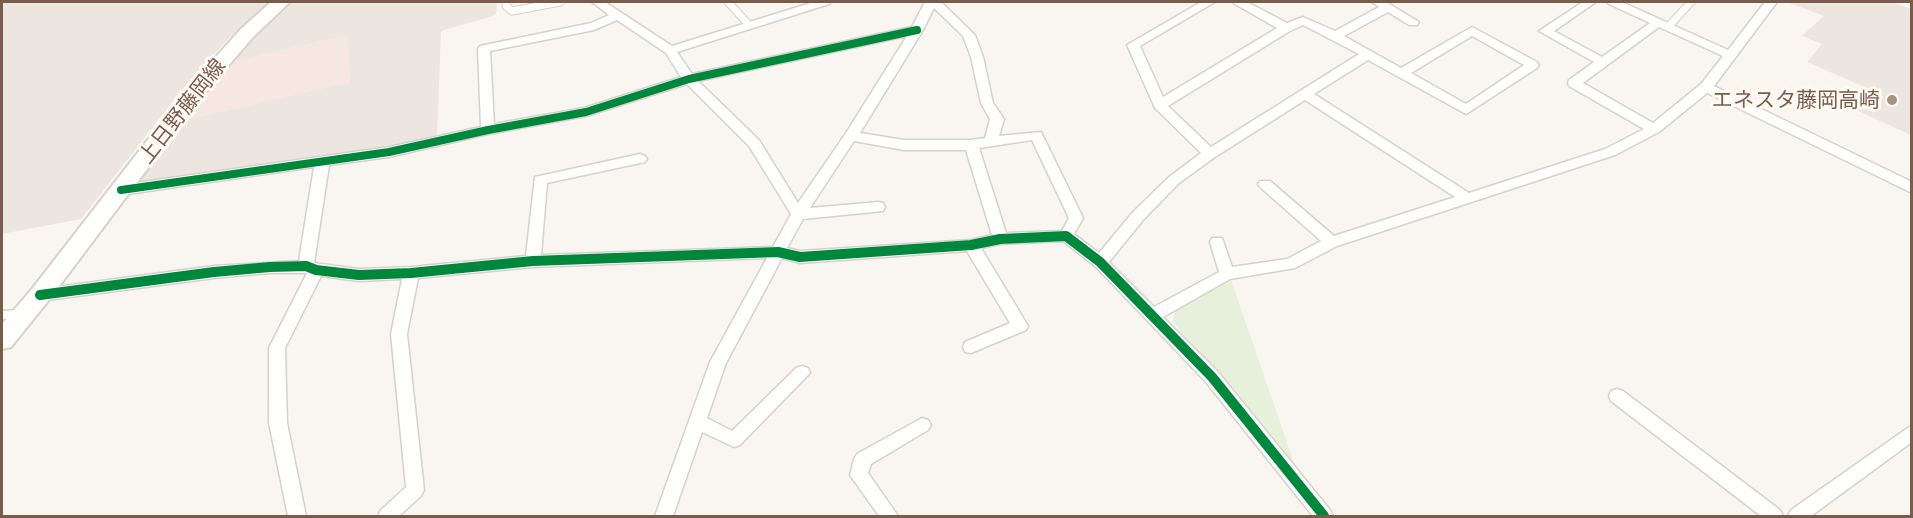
<!DOCTYPE html>
<meta charset="utf-8">
<style>
body{margin:0}
#map{position:relative;width:1913px;height:518px;overflow:hidden;background:#f9f5f0;font-family:Ubuntu,sans-serif}
canvas{display:block}
.frame{position:absolute;inset:0;border:3px solid #7a5c4d;pointer-events:none}
</style>
<div id="map">
<canvas width="1913" height="518"></canvas>
<div class="frame"></div>
</div>
<script>
const ctx = document.querySelector('canvas').getContext('2d');
ctx.lineJoin = 'round';
function fill(path, color) { ctx.fillStyle = color; ctx.fill(path, 'evenodd'); }
const shape = rows => new Path2D(rows.map(r => 'M' + r).join(''));
function strokePath(path, color, width, dash) { ctx.strokeStyle = color; ctx.lineWidth = width; ctx.lineCap = dash ? 'butt' : 'round'; ctx.setLineDash(dash || []); ctx.stroke(path); }
function label(font, color, halo, rows, align = 'center') {
  ctx.font = font + ' Ubuntu,"Noto Sans JP",sans-serif'; ctx.lineWidth = 6; ctx.setLineDash([]); ctx.textBaseline = 'middle'; ctx.strokeStyle = halo; ctx.fillStyle = color; for (const [text, x, y, turn = 0] of rows) {
    ctx.save(); ctx.translate(x, y); ctx.rotate((+turn || 0) * Math.PI / 180); ctx.textAlign = isNaN(turn) ? turn : align; if (halo) ctx.strokeText(text, 0, 0); ctx.fillText(text, 0, 0); ctx.restore();
  }
}
fill(shape([
 [347,35,350,82,184,120,231,62]
]), '#f6e8e1');
fill(shape([
 [2,2,269,2,227,40,182,90,81,219,2,234],
 [294,2,497,2,496,15,441,31,437,137,382,148,137,183,184,120,350,82,347,35,231,62,247,43],
 [1787,2,1891,2,1911,9,1911,135,1849,107,1865,87,1807,62,1822,44,1802,36,1824,16]
]), '#ede5e0');
fill(shape([
 [1231,280,1295,466,1173,322,1175,311]
]), '#e7f0db');
const serviceFar1 = shape([
 [506,2,506,6,512,11,560,2],
 [728,2,749,25],
 [1668,27,1691,2]
]);
const service = shape([
 [2,315,19,314]
]);
const minor = shape([
 [592,2,605,2,672,46,814,2,831,2,829,4,677,52,692,74,912,27,925,2,941,2,975,35,983,57,993,103,1004,119,999,136,1041,132,1083,218,1074,234,1099,253,1133,212,1169,177,1201,153,1155,108,1127,45,1201,2,1215,2,1140,46,1163,97,1277,28,1235,4,1233,2,1247,2,1287,23,1303,17,1335,31,1379,7,1372,2,1386,2,1419,22,1417,25,1409,25,1388,12,1344,36,1401,68,1472,27,1537,62,1539,65,1537,68,1466,114,1368,60,1314,94,1469,193,1605,149,1644,129,1569,86,1568,83,1569,80,1594,62,1539,31,1583,2,1596,2,1554,31,1602,57,1650,23,1609,4,1607,2,1622,2,1728,50,1765,2,1777,2,1714,86,1912,182,1912,193,1707,93,1659,132,1615,155,1337,246,1295,268,1230,279,1163,317,1218,372,1330,510,1333,516,1313,516,1206,382,1095,266,1063,241,1000,244,981,248,1028,326,1026,330,971,353,965,352,963,347,965,342,1010,323,967,251,800,263,782,258,726,363,707,418,732,431,796,368,802,366,808,368,810,373,740,445,734,447,702,432,673,516,655,516,710,362,767,258,533,267,418,278,407,334,424,490,421,496,399,516,378,516,381,510,406,487,391,334,402,279,359,281,321,276,285,348,287,423,306,516,288,516,269,423,269,348,307,273,270,273,214,278,40,301,35,299,32,295,35,291,40,289,214,266,299,261,314,167,121,195,114,190,121,185,389,147,481,127,478,49,480,46,591,23,609,15,592,2],
 [934,8,963,36,971,57,981,103,990,119,985,138,971,140,904,140,860,133,923,30,934,8],
 [617,20,666,53,681,77,584,108,494,124,490,51,594,30,617,20],
 [1303,25,1359,54,1211,147,1168,106,1290,31,1303,25],
 [1659,27,1723,56,1701,84,1653,123,1583,83,1659,27],
 [907,36,846,133,798,203,759,140,698,81,907,36],
 [1472,36,1524,65,1466,104,1411,73,1472,36],
 [687,84,749,146,791,214,773,247,541,255,547,183,645,162,647,159,645,156,640,154,535,177,526,256,411,267,359,269,314,263,329,165,389,157,488,134,586,116,687,84],
 [1305,100,1455,197,1334,236,1270,181,1260,181,1258,184,1260,187,1321,241,1287,259,1232,267,1222,238,1212,238,1210,242,1219,272,1154,307,1109,262,1143,220,1179,183,1215,157,1305,100],
 [1032,140,1069,218,1062,231,1006,233,979,148,1032,140],
 [854,141,904,150,966,150,992,235,971,240,800,251,787,248,803,219,883,211,885,207,883,203,878,202,810,208,854,141],
 [1617,389,1623,391,1780,510,1783,516,1761,516,1611,401,1609,396,1611,391,1617,389],
 [922,418,928,420,931,425,928,430,871,464,868,473,898,516,879,516,850,475,854,459,857,454,922,418],
 [1912,425,1912,442,1811,516,1788,516,1791,510,1912,425]
]);
const secondary = shape([
 [271,2,290,2,253,37,202,96,48,301,11,347,2,349,2,324,32,289,188,88,241,29,271,2]
]);
strokePath(serviceFar1, '#d7d1cb', 9);
strokePath(service, '#d7d1cb', 11);
strokePath(minor, '#d7d1cb', 3);
strokePath(secondary, '#d9d2cb', 4);
strokePath(serviceFar1, '#fefefd', 7);
strokePath(service, '#fefefd', 8);
fill(minor, '#fefefd');
fill(secondary, '#fefefd');
strokePath(shape([
 [121,190,389,152,488,130,586,112,689,79,917,30]
]), '#00873e', 8);
strokePath(shape([
 [40,295,214,272,270,267,306,266,316,270,359,275,411,273,533,261,778,252,800,257,971,245,1000,239,1066,236,1100,262,1212,377,1324,516]
]), '#00873e', 10);
for (const [x, y, r, color] of [
 [1892,100,6,"#a69286"]
]) { const dot = new Path2D(); dot.arc(x, y, r, 0, 2 * Math.PI); ctx.fillStyle = color; ctx.fill(dot); strokePath(dot, '#fffaf3', 2); }
label('21px', '#7a5c4d', '#fffaf3', [
 ["エネスタ藤岡高崎",1880,100]
], 'right');
label('21px', '#7a5c4d', '#fffaf3', [
 ["上日野藤岡線",182,111,-52]
]);
</script>
